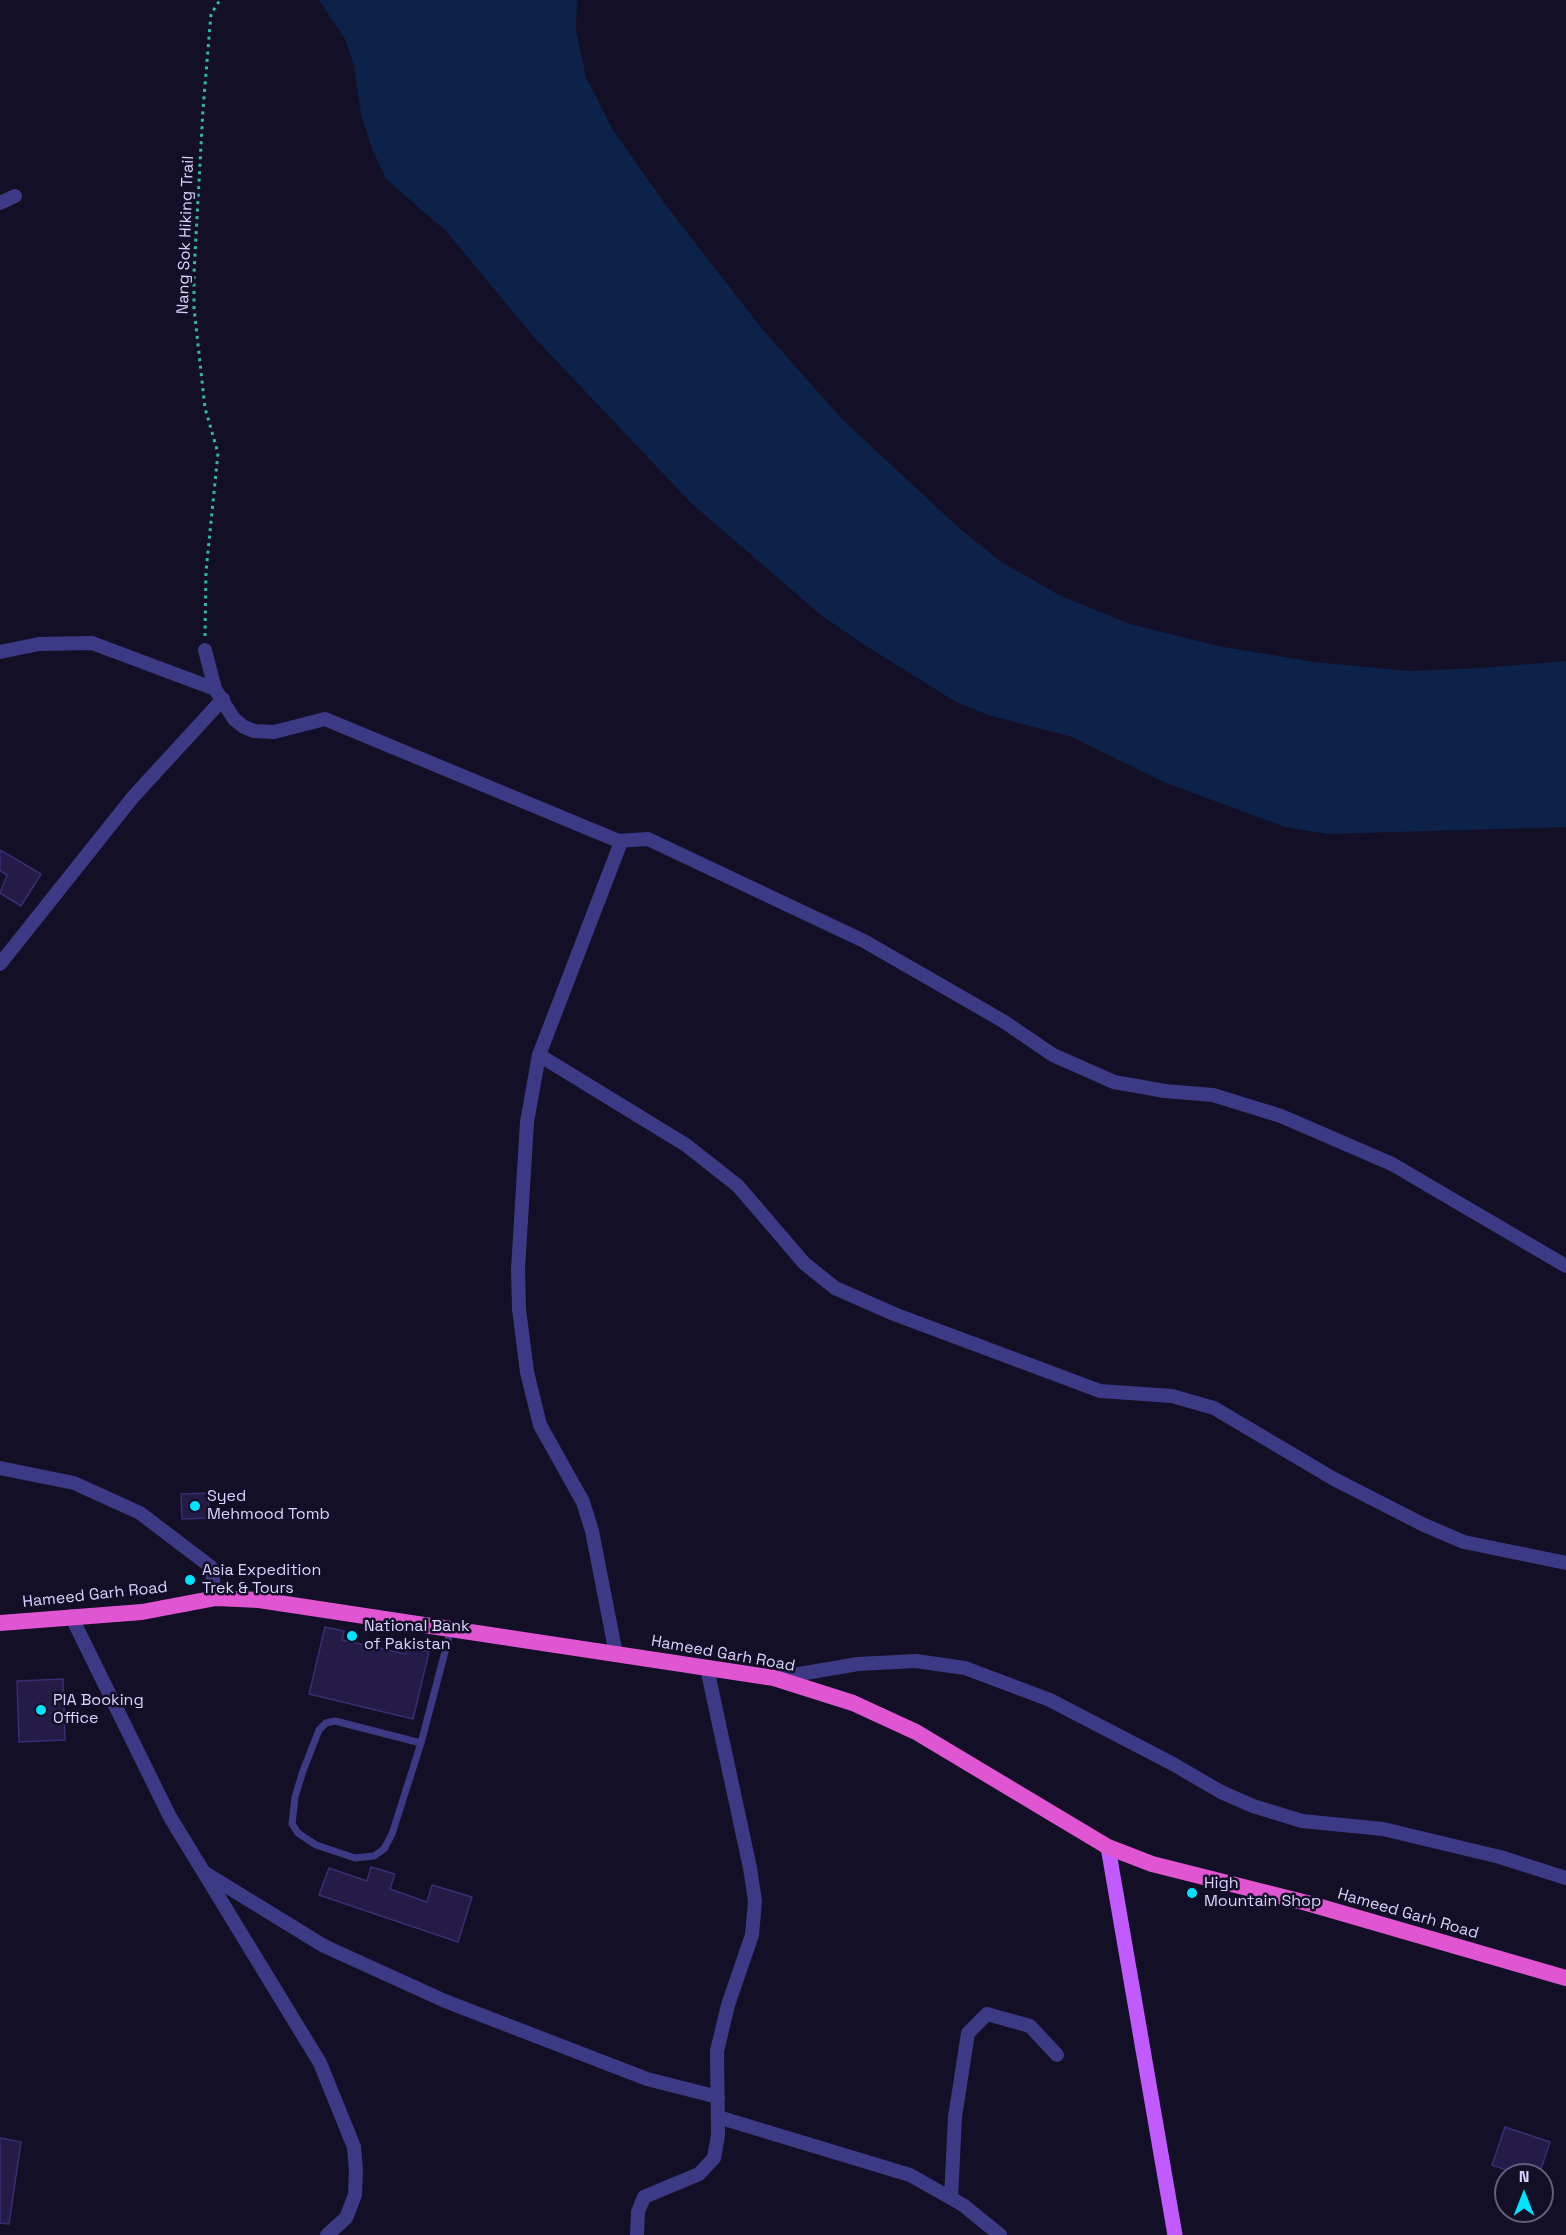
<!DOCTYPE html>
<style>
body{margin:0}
#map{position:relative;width:1566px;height:2235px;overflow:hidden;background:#130f26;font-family:"Space Grotesk",sans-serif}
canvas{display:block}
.north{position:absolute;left:1494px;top:2163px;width:60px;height:60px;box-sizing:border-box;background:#130f26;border:2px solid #625e7d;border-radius:50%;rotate:0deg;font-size:16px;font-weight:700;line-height:24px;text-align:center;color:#d9d4ff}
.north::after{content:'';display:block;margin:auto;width:21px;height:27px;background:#00e5ff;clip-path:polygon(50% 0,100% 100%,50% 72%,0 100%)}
</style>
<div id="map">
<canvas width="1566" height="2235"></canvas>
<div class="north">N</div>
</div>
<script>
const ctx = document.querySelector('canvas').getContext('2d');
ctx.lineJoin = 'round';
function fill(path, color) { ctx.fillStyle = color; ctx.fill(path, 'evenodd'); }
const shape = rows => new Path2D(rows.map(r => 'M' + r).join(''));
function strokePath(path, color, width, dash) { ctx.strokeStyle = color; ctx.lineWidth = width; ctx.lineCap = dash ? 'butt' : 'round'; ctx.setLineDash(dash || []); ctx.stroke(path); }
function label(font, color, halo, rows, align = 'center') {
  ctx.font = font + ' "Space Grotesk",sans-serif'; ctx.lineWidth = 5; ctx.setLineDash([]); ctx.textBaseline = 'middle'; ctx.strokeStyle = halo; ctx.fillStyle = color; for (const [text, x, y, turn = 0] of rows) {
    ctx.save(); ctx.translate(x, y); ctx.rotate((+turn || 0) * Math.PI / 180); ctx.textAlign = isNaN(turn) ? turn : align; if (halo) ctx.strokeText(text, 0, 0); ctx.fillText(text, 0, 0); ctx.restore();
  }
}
fill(shape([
 [319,0,577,0,576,31,586,77,613,130,665,204,763,330,842,419,959,528,1000,561,1059,595,1130,624,1218,646,1315,662,1408,671,1481,668,1566,661,1566,827,1328,834,1285,827,1166,783,1072,737,988,715,956,702,863,644,821,615,691,503,532,335,447,232,386,179,372,149,361,114,354,65,345,39]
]), '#0c2248');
const building = shape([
 [0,850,41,874,21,906,0,893,7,875,0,871,0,850],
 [208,1493,209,1518,182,1519,181,1494,208,1493],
 [325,1627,344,1631,342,1640,406,1654,408,1647,429,1652,413,1719,309,1694,325,1627],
 [63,1679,65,1740,19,1742,17,1681,63,1679],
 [371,1867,395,1874,390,1889,427,1902,432,1885,472,1897,458,1942,319,1895,329,1868,367,1881,371,1867],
 [1505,2127,1550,2142,1539,2175,1521,2175,1492,2165,1505,2127],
 [0,2138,21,2142,9,2224,0,2223,0,2138]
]);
fill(building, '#241b47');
strokePath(building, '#3b2d73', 1.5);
strokePath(shape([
 [205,636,206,571,218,453,205,408,194,308,194,273,203,109,211,14,220,0]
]), '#2fb8b0', 3, [3, 4.5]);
strokePath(shape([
 [421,1743,335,1721,326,1723,319,1730,303,1771,295,1797,292,1824,298,1833,316,1845,355,1858,374,1856,384,1849,392,1834,421,1743,451,1629]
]), '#3d3a85', 7);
strokePath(shape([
 [0,203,15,196],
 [205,650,215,689,234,719,244,727,254,731,274,732,325,719,621,842,539,1055,527,1122,518,1269,519,1309,527,1372,540,1425,583,1502,592,1531,616,1654],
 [0,652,39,644,92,643,215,689],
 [617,841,648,839,864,941,1003,1021,1053,1055,1114,1082,1165,1091,1213,1095,1281,1116,1392,1164,1566,1266],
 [0,964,133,797,223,699],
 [539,1055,686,1145,738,1186,804,1263,835,1288,894,1314,1100,1391,1172,1396,1214,1408,1334,1479,1424,1525,1464,1542,1566,1563],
 [0,1468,74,1483,140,1513,211,1567,216,1598],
 [71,1616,170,1817,320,2063,354,2147,356,2170,355,2195,346,2218,327,2235],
 [776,1678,858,1664,916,1661,965,1668,1050,1700,1173,1764,1221,1792,1253,1806,1302,1821,1383,1829,1500,1857,1566,1878],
 [205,1873,324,1946,445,2001,647,2079,718,2097],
 [718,2117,910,2175,963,2205,1000,2235],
 [951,2198,955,2117,968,2033,987,2014,1030,2026,1057,2055],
 [637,2235,638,2212,644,2197,699,2174,714,2158,718,2135,717,2051,728,2005,752,1935,755,1901,750,1868,707,1668]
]), '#3d3a85', 14);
strokePath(shape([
 [1108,1847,1175,2235]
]), '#c25bff', 15);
strokePath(shape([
 [0,1623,142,1612,216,1598,259,1600,774,1678,853,1703,916,1732,1108,1847,1152,1864,1307,1903,1566,1978]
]), '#e055d1', 16);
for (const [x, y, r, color] of [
 [195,1506,6,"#00e5ff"],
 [190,1580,6,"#00e5ff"],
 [352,1636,6,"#00e5ff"],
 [41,1710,6,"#00e5ff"],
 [1192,1893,6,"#00e5ff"]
]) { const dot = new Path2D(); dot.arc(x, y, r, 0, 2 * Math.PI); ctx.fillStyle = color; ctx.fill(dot); strokePath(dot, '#130f26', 2); }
label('16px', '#d9d4ff', '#130f26', [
 ["Nang Sok Hiking Trail",186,235,-88],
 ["Hameed Garh Road",95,1595,-6],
 ["Hameed Garh Road",723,1654,10],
 ["Hameed Garh Road",1408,1914,16]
]);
label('16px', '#d9d4ff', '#130f26', [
 ["Syed",207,1497],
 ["Mehmood Tomb",207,1515],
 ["Asia Expedition",202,1571],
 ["Trek & Tours",202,1589],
 ["National Bank",364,1627],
 ["of Pakistan",364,1645],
 ["PIA Booking",53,1701],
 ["Office",53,1719],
 ["High",1204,1884],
 ["Mountain Shop",1204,1902]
], 'left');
</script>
